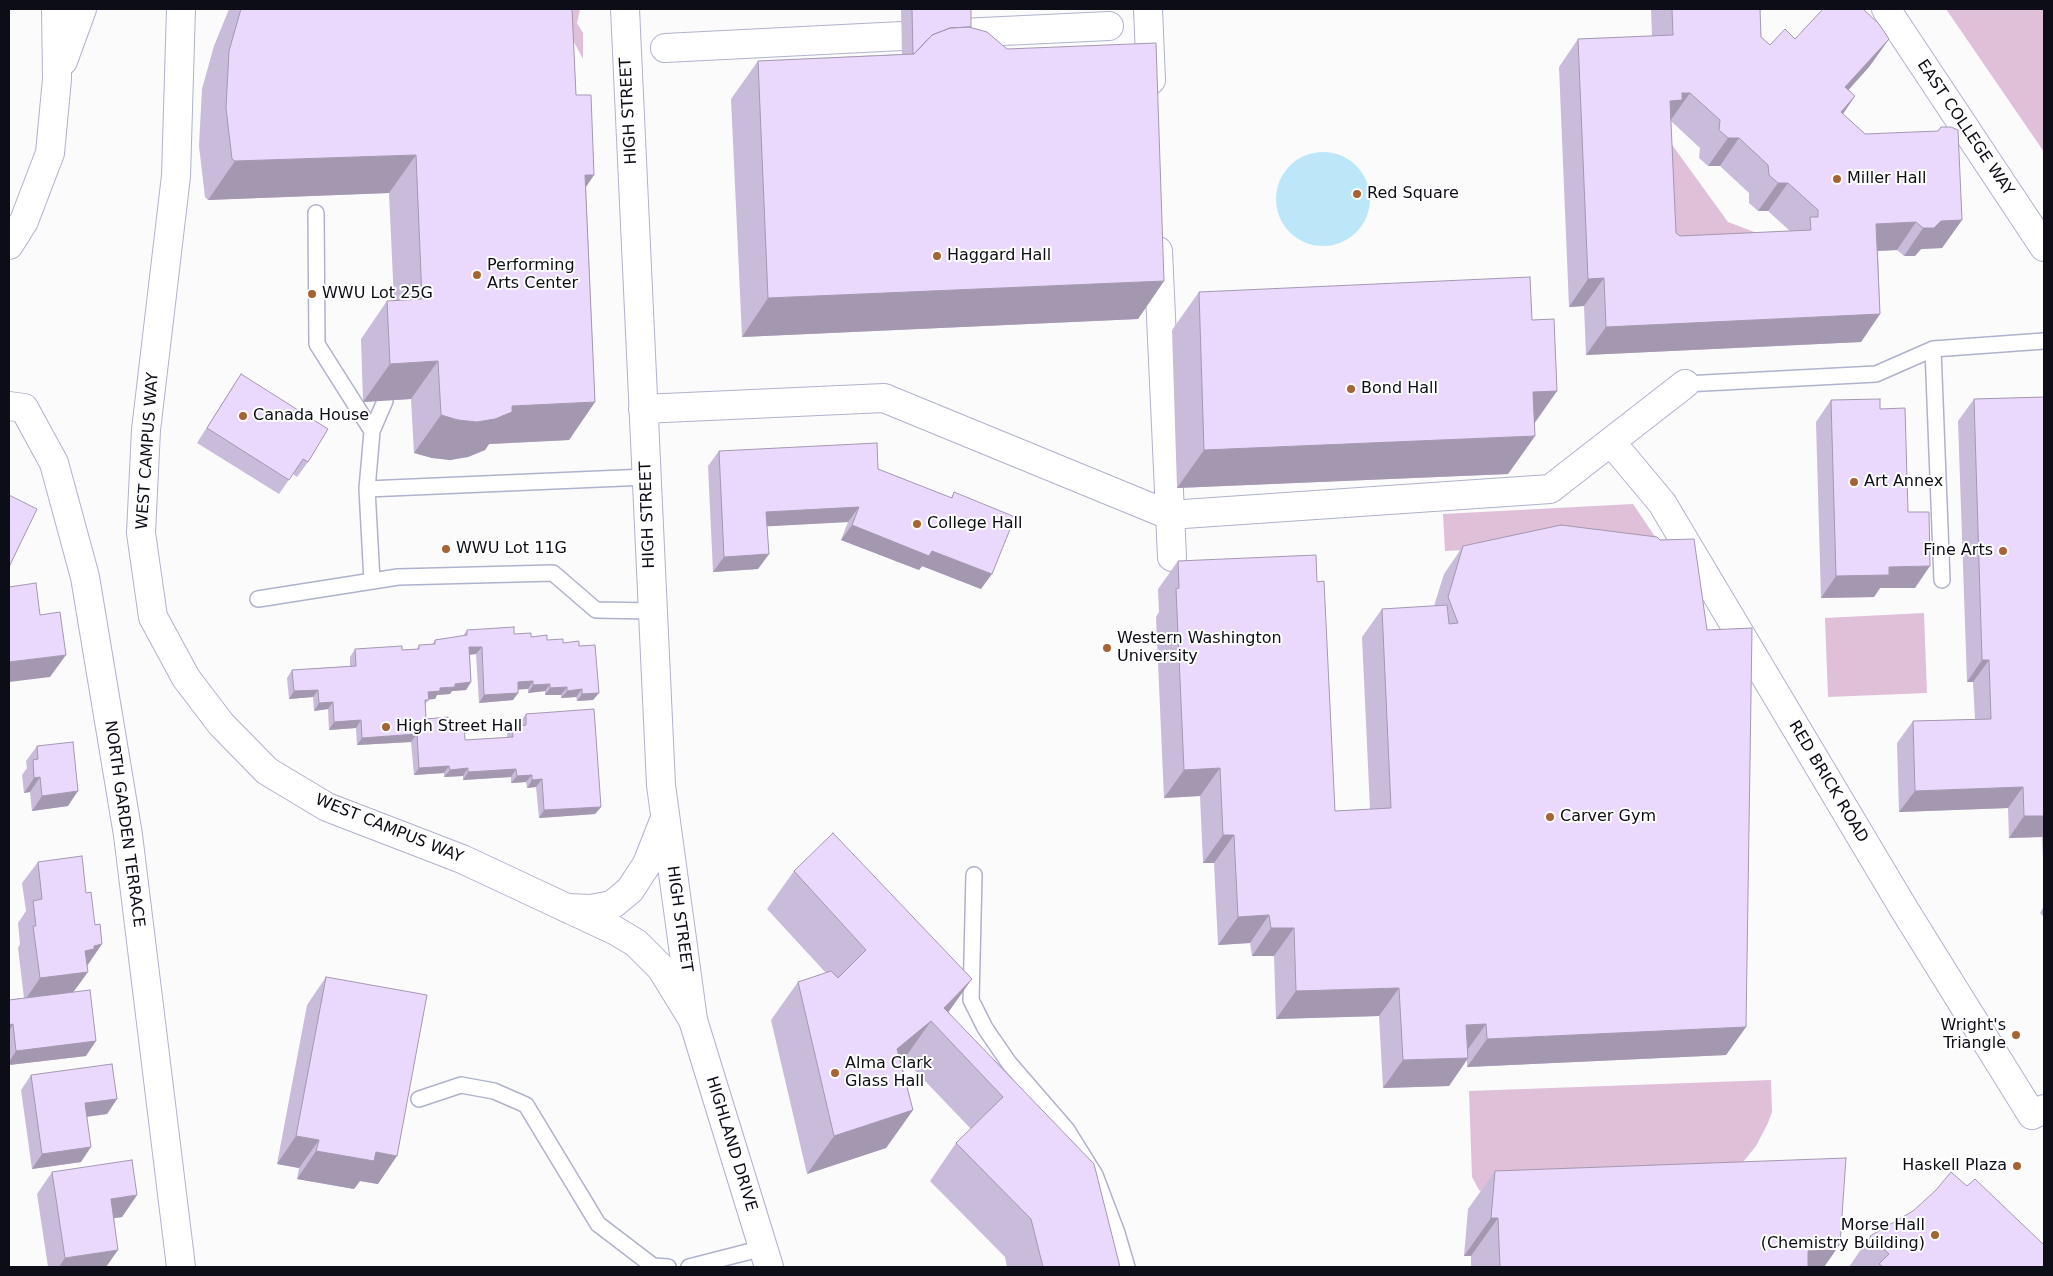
<!DOCTYPE html>
<style>
body{margin:0}
#map{position:relative;width:2053px;height:1276px;overflow:hidden;background:#fbfbfb;font-family:"DejaVu Sans",sans-serif}
canvas{display:block}
.frame{position:absolute;inset:0;border:10px solid #0c0d16;pointer-events:none}
</style>
<div id="map">
<canvas width="2053" height="1276"></canvas>
<div class="frame"></div>
</div>
<script>
const ctx = document.querySelector('canvas').getContext('2d');
ctx.lineJoin = 'round';
function fill(path, color) { ctx.fillStyle = color; ctx.fill(path, 'evenodd'); }
const shape = rows => new Path2D(rows.map(r => 'M' + r).join(''));
function strokePath(path, color, width, dash) { ctx.strokeStyle = color; ctx.lineWidth = width; ctx.lineCap = dash ? 'butt' : 'round'; ctx.setLineDash(dash || []); ctx.stroke(path); }
function label(font, color, halo, rows, align = 'center') {
  ctx.font = font + ' "DejaVu Sans",sans-serif'; ctx.lineWidth = 4; ctx.setLineDash([]); ctx.textBaseline = 'middle'; ctx.strokeStyle = halo; ctx.fillStyle = color; for (const [text, x, y, turn = 0] of rows) {
    ctx.save(); ctx.translate(x, y); ctx.rotate((+turn || 0) * Math.PI / 180); ctx.textAlign = isNaN(turn) ? turn : align; if (halo) ctx.strokeText(text, 0, 0); ctx.fillText(text, 0, 0); ctx.restore();
  }
}
fill(shape([
 [543,9,580,9,577,23,583,33,583,59,566,27],
 [1946,9,2044,9,2044,152],
 [1662,131,1728,222,1786,244,1664,254],
 [1633,504,1658,541,1445,551,1443,514],
 [1924,613,1927,693,1828,697,1825,618],
 [1771,1080,1772,1112,1768,1123,1756,1146,1739,1167,1486,1194,1479,1190,1472,1177,1469,1091]
]), '#e0bfd9');
fill(shape([
 '1276 199a47 47 0 1 1 94 0a47 47 0 1 1-94 0Z'
]), '#bbe7f9');
const lane = shape([
 [316,213,317,344,372,431,367,489],
 [1933,349,1942,580],
 [1685,384,1876,374,1933,349,2044,341],
 [372,431,385,401],
 [372,581,367,489,646,477],
 [258,599,398,577,553,573,596,610,652,611],
 [974,875,971,1000,985,1028,1009,1063,1067,1130,1095,1175,1117,1233,1127,1267],
 [419,1099,461,1085,494,1091,526,1105,598,1224,653,1266,668,1267],
 [689,1267,763,1248]
]);
const street = shape([
 [625,9,661,785,693,1020],
 [1148,9,1151,80],
 [1886,9,2044,247],
 [961,33,1109,26],
 [665,48,902,36],
 [63,61,82,9],
 [9,245,24,221,50,153,57,79,56,9],
 [1158,251,1172,557],
 [9,406,24,408,54,463,85,577,128,835,181,1267],
 [643,409,884,398,1169,515,1550,489,1685,384],
 [1611,442,1662,503,1904,909,2032,1115,2044,1109],
 [567,908,591,909,612,905,630,890,647,864,665,818]
]);
const secondary = shape([
 [181,9,176,176,146,430,141,533,153,617,186,678,221,724,267,771,327,807,462,859,616,931,636,943,661,968,693,1020,769,1267]
]);
strokePath(lane, '#aeb2cd', 18);
strokePath(street, '#aeb2cd', 30);
strokePath(secondary, '#aeb2cd', 30);
strokePath(lane, '#fff', 15);
strokePath(street, '#fff', 28);
strokePath(secondary, '#fff', 28);
fill(shape([
 [229,9,572,9,576,95,594,175,586,187,595,402,569,440,489,444,485,450,468,457,450,460,432,458,414,453,411,399,363,402,361,339,387,301,394,301,389,193,208,200,205,197,199,146,202,89,214,46],
 [901,9,971,9,971,27,1164,281,1138,319,742,337,731,99,758,61,902,54],
 [1651,9,1762,9,1760,12,1761,37,1770,45,1795,39,1889,39,1869,67,1848,90,1855,96,1843,114,1962,220,1942,248,1921,249,1915,256,1904,256,1897,250,1878,251,1880,314,1861,342,1586,355,1584,306,1569,307,1559,67,1578,39,1652,36],
 [1671,121,1700,148,1699,158,1708,166,1720,166,1749,193,1749,203,1758,211,1768,211,1790,231,1680,236,1676,233],
 [1199,292,1532,320,1557,391,1535,423,1535,436,1508,474,1177,488,1172,330],
 [241,374,308,462,297,477,293,474,279,494,197,443,231,389],
 [2044,397,2044,859,2043,859,2042,837,2009,838,2008,808,1899,812,1897,743,1913,721,1975,719,1973,682,1967,682,1958,421,1974,399],
 [1831,400,1880,409,1908,512,1915,588,1880,588,1874,597,1821,598,1816,422],
 [719,451,878,469,951,498,954,492,981,589,922,566,919,570,841,540,848,522,767,526,769,554,758,569,713,572,708,466],
 [1463,546,1746,1027,1726,1055,1467,1067,1467,1060,1449,1086,1383,1088,1379,1016,1276,1019,1274,956,1252,956,1250,943,1218,945,1214,863,1203,863,1200,796,1164,798,1156,617,1159,612,1158,589,1178,561,1317,582,1335,811,1370,809,1362,637,1382,609,1434,606,1444,574],
 [467,630,514,634,579,646,599,693,593,700,577,701,576,697,561,698,561,695,545,695,545,691,528,693,528,689,518,689,518,693,513,700,479,703,476,654,470,655,471,682,466,690,452,691,450,694,437,695,435,699,429,699,425,705,426,719,449,722,465,740,507,737,507,734,512,727,520,726,520,722,526,714,601,807,595,814,539,818,536,787,527,788,526,782,511,783,511,777,463,780,463,776,444,777,444,773,414,775,411,742,357,745,356,728,329,730,328,709,314,711,313,697,289,699,287,678,292,670,350,666,350,657,355,649,402,650,417,649,419,645,432,645,435,640,463,636],
 [37,746,68,806,32,811,30,792,24,793,22,775,27,768,26,761],
 [38,862,87,966,73,992,86,1056,9,1065,9,1000,24,998,18,948,20,944,18,923,26,911,22,883],
 [794,871,949,1012,1120,1267,1007,1267,1005,1257,930,1181,956,1143,971,1129,904,1059,901,1062,913,1110,886,1148,807,1174,771,1020,798,982,826,973,767,909],
 [2044,906,2044,917,2040,913],
 [326,977,378,1184,360,1181,354,1189,297,1179,299,1168,277,1164,307,1005],
 [31,1075,117,1099,107,1114,87,1117,81,1162,32,1169,21,1090],
 [1495,1171,1840,1244,1824,1267,1471,1267,1471,1256,1464,1256,1468,1209],
 [52,1172,137,1195,122,1217,114,1218,106,1267,48,1267,37,1194],
 [1967,1186,2044,1267,1849,1267,1870,1236]
]), '#c9bbda');
fill(shape([
 [1889,39,1869,67,1826,115,1845,87],
 [1682,93,1690,93,1670,121,1670,101],
 [1855,96,1836,124,1841,112],
 [1728,138,1739,138,1720,166,1708,166],
 [416,155,389,193,208,200,235,161],
 [585,175,594,175,568,213],
 [1778,183,1788,183,1768,211,1758,211],
 [1962,220,1942,248,1921,249,1915,256,1904,256,1923,228,1941,221],
 [1916,222,1897,250,1857,252,1876,224],
 [1604,278,1584,306,1569,307,1588,279],
 [1164,281,1138,319,742,337,768,298],
 [1880,314,1861,342,1586,355,1606,327],
 [438,361,411,399,363,402,390,364],
 [1557,391,1530,429,1533,392],
 [595,402,569,440,489,444,485,450,468,457,450,460,432,458,414,453,441,415,512,406],
 [1535,436,1508,474,1177,488,1204,450],
 [859,507,848,522,756,527,766,512],
 [852,525,932,551,992,574,981,589,922,566,919,570,841,540],
 [769,554,758,569,713,572,724,557],
 [1930,566,1915,588,1880,588,1874,597,1821,598,1836,576,1889,567],
 [469,647,482,647,476,654,464,655],
 [66,655,50,677,9,682,9,662],
 [1982,660,1989,660,1973,682,1967,682],
 [533,681,528,689,513,690,518,682],
 [471,682,466,690,452,691,450,694,437,695,435,699,423,700,428,692,440,688,455,684],
 [550,684,545,691,528,693,533,685],
 [567,687,561,695,545,695,550,688],
 [582,689,576,697,561,698,567,691],
 [318,690,313,697,289,699,294,691],
 [518,693,513,700,479,703,484,695],
 [599,693,593,700,577,701,582,694],
 [333,702,328,709,314,711,319,703],
 [361,720,356,728,329,730,334,722],
 [417,734,411,742,357,745,362,738],
 [449,766,444,773,414,775,419,768],
 [468,768,463,776,444,777,450,770],
 [1220,768,1200,796,1164,798,1184,770],
 [516,769,511,777,463,780,468,772],
 [532,775,526,782,511,783,517,776],
 [40,777,30,792,24,793,34,778],
 [542,779,536,787,527,788,532,780],
 [2023,787,2008,808,1899,812,1915,791],
 [78,791,68,806,32,811,42,796],
 [601,807,595,814,539,818,544,810],
 [2024,816,2044,816,2044,834,2042,837,2009,838],
 [1223,835,1234,835,1214,863,1203,863],
 [1269,915,1250,943,1218,945,1238,917],
 [1271,928,1294,928,1274,956,1252,956],
 [102,944,87,966,85,951,94,946],
 [88,972,72,994,25,1000,40,978],
 [972,979,945,1017,944,1008],
 [1399,988,1379,1016,1276,1019,1296,991],
 [931,1021,904,1059,871,1087,897,1049],
 [13,1024,9,1031,9,1025],
 [1486,1024,1466,1052,1466,1025],
 [1746,1027,1726,1055,1467,1067,1487,1039],
 [96,1041,86,1056,9,1065,9,1062,16,1051],
 [1468,1058,1449,1086,1383,1088,1403,1060],
 [117,1099,107,1114,75,1118,85,1103],
 [913,1110,886,1148,807,1174,834,1136],
 [296,1136,319,1140,299,1168,277,1164],
 [91,1147,81,1162,32,1169,42,1154],
 [316,1151,376,1152,397,1156,378,1184,360,1181,354,1189,297,1179],
 [137,1195,122,1217,96,1221,111,1199],
 [1491,1218,1498,1218,1471,1256,1464,1256],
 [1840,1244,1824,1267,1797,1267,1808,1251],
 [118,1250,106,1267,59,1267,65,1258]
]), '#a498b1');
const building = shape([
 [241,9,572,9,576,95,591,95,594,175,585,175,595,402,512,406,512,412,495,419,477,422,458,420,441,415,438,361,390,364,387,301,422,299,416,155,235,161,232,159,226,108,229,51,241,9],
 [912,9,971,9,971,27,969,27,950,28,932,35,914,54,913,54,912,9],
 [1672,9,1760,9,1761,37,1770,45,1785,29,1795,39,1823,9,1863,9,1879,24,1889,39,1845,87,1855,96,1841,112,1865,134,1938,131,1941,127,1951,127,1958,130,1962,220,1941,221,1934,228,1923,228,1916,222,1876,224,1880,314,1606,327,1604,278,1588,279,1578,39,1673,35,1672,9],
 [1682,93,1690,93,1720,120,1719,130,1728,138,1739,138,1768,165,1769,175,1778,183,1788,183,1818,210,1818,217,1810,217,1811,230,1680,236,1676,233,1670,101,1682,100,1682,93],
 [969,27,987,32,1007,49,1156,43,1164,281,768,298,758,61,914,54,932,35,950,28,969,27],
 [1530,277,1532,320,1554,319,1557,391,1533,392,1535,436,1204,450,1199,292,1530,277],
 [241,374,328,429,308,462,303,459,289,480,207,428,241,374],
 [2044,397,2044,816,2024,816,2023,787,1915,791,1913,721,1991,719,1989,660,1982,660,1974,399,2044,397],
 [1880,399,1880,409,1905,408,1908,512,1929,512,1930,566,1889,567,1889,575,1836,576,1831,400,1880,399],
 [877,443,878,469,952,498,954,492,1015,517,992,574,932,551,929,556,852,525,859,507,766,512,769,554,724,557,719,451,877,443],
 [9,495,37,509,9,567,9,495],
 [1561,525,1657,537,1660,540,1694,539,1707,630,1752,628,1746,1027,1487,1039,1486,1024,1466,1025,1468,1058,1403,1060,1399,988,1296,991,1294,928,1271,928,1269,915,1238,917,1234,835,1223,835,1220,768,1184,770,1176,589,1179,588,1178,561,1316,555,1317,582,1324,581,1335,811,1391,808,1382,609,1447,605,1449,624,1458,623,1448,597,1463,546,1561,525],
 [36,583,40,615,60,612,66,655,9,662,9,587,36,583],
 [514,627,514,634,531,633,531,637,547,635,547,640,563,639,563,643,579,641,579,646,595,645,599,693,582,694,582,689,567,691,567,687,550,688,550,684,533,685,533,681,518,682,518,693,484,695,482,647,469,647,471,682,455,684,455,687,440,688,440,691,428,692,429,700,425,700,426,719,448,717,449,722,464,721,465,740,513,737,512,727,526,725,526,714,594,709,601,807,544,810,542,779,532,780,532,775,517,776,516,769,468,772,468,768,450,770,449,766,419,768,417,734,362,738,361,720,334,722,333,702,319,703,318,690,294,691,292,670,356,666,355,649,402,646,402,650,419,649,419,645,435,644,435,640,467,635,467,630,514,627],
 [73,742,78,791,42,796,40,777,34,778,33,760,38,759,37,746,73,742],
 [833,833,972,979,944,1008,1094,1164,1120,1267,1043,1267,1031,1219,956,1143,1003,1097,931,1021,897,1049,913,1110,834,1136,798,982,831,971,838,978,866,950,794,871,833,833],
 [82,856,86,893,91,892,95,925,100,924,102,944,94,946,94,949,85,951,88,972,40,978,33,926,36,926,33,901,42,899,38,862,82,856],
 [326,977,427,995,397,1156,376,1152,374,1161,316,1151,319,1140,296,1136,326,977],
 [90,990,96,1041,16,1051,13,1024,9,1025,9,1000,90,990],
 [112,1064,117,1099,85,1103,91,1147,42,1154,31,1075,112,1064],
 [1846,1158,1840,1244,1834,1245,1834,1250,1808,1251,1808,1267,1500,1267,1498,1218,1491,1218,1495,1171,1846,1158],
 [132,1160,137,1195,111,1199,118,1250,65,1258,52,1172,132,1160],
 [1951,1172,1967,1186,1975,1179,2044,1245,2044,1267,1883,1267,1879,1264,1889,1254,1870,1236,1913,1211,1936,1190,1951,1172]
]);
fill(building, '#ead9fd');
strokePath(building, '#a498b1', 1);
for (const [x, y, r, color] of [
 [1837,179,5,"#a76433"],
 [1357,194,5,"#a76433"],
 [937,256,5,"#a76433"],
 [477,275,5,"#a76433"],
 [312,294,5,"#a76433"],
 [1351,389,5,"#a76433"],
 [243,416,5,"#a76433"],
 [1854,482,5,"#a76433"],
 [917,524,5,"#a76433"],
 [446,549,5,"#a76433"],
 [2003,551,5,"#a76433"],
 [1107,648,5,"#a76433"],
 [386,727,5,"#a76433"],
 [1550,817,5,"#a76433"],
 [2016,1035,5,"#a76433"],
 [835,1073,5,"#a76433"],
 [2017,1166,5,"#a76433"],
 [1935,1235,5,"#a76433"]
]) { const dot = new Path2D(); dot.arc(x, y, r, 0, 2 * Math.PI); ctx.fillStyle = color; ctx.fill(dot); strokePath(dot, '#fff', 2); }
label('16px', '#0c0d16', '#fff', [
 ["HIGH STREET",629,111,-93],
 ["EAST COLLEGE WAY",1965,128,56],
 ["WEST CAMPUS WAY",148,451,-86],
 ["HIGH STREET",648,515,-92],
 ["RED BRICK ROAD",1828,782,59],
 ["NORTH GARDEN TERRACE",124,824,82],
 ["WEST CAMPUS WAY",389,829,22],
 ["HIGH STREET",679,919,82],
 ["HIGHLAND DRIVE",731,1144,73]
]);
label('16px', '#0c0d16', '#fff', [
 ["Miller Hall",1847,179],
 ["Red Square",1367,194],
 ["Haggard Hall",947,256],
 ["Performing",487,266],
 ["Arts Center",487,284],
 ["WWU Lot 25G",322,294],
 ["Bond Hall",1361,389],
 ["Canada House",253,416],
 ["Art Annex",1864,482],
 ["College Hall",927,524],
 ["WWU Lot 11G",456,549],
 ["Fine Arts",1993,551,"right"],
 ["Western Washington",1117,639],
 ["University",1117,657],
 ["High Street Hall",396,727],
 ["Carver Gym",1560,817],
 ["Wright's",2006,1026,"right"],
 ["Triangle",2006,1044,"right"],
 ["Alma Clark",845,1064],
 ["Glass Hall",845,1082],
 ["Haskell Plaza",2007,1166,"right"],
 ["Morse Hall",1925,1226,"right"],
 ["(Chemistry Building)",1925,1244,"right"]
], 'left');
</script>
